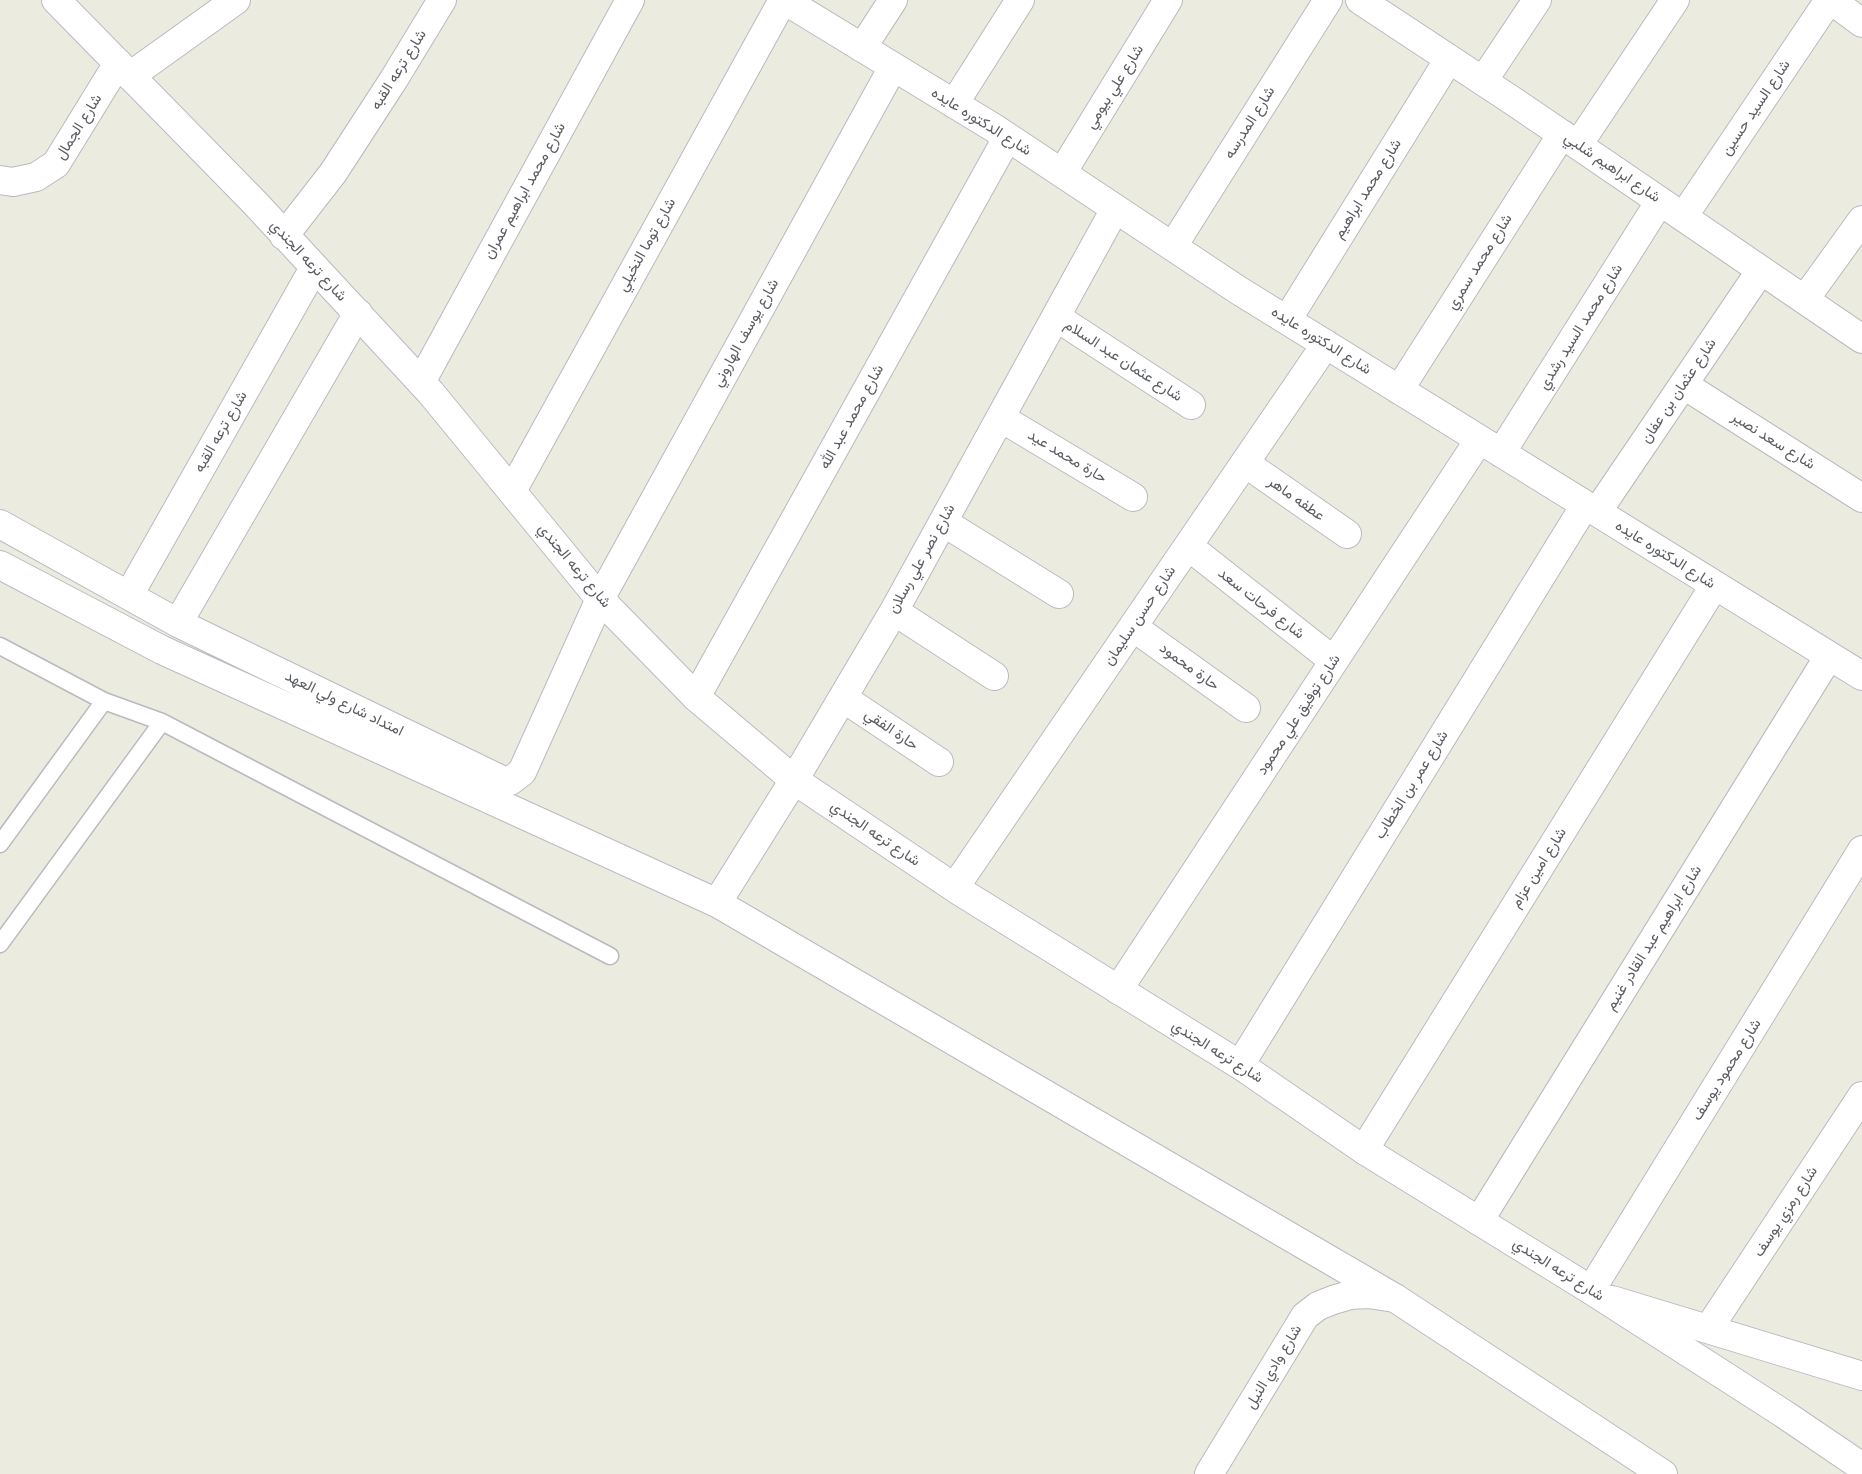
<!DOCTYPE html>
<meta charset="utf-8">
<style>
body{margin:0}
canvas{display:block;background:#ecebe0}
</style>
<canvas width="1862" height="1474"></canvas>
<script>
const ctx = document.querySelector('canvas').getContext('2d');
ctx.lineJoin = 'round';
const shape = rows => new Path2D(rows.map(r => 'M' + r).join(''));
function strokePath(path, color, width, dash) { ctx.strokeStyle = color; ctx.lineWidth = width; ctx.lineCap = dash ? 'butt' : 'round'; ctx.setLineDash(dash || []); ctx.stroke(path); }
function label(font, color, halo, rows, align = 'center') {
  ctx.font = font + ' "Varela Round",Vazirmatn,sans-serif'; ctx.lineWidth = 4; ctx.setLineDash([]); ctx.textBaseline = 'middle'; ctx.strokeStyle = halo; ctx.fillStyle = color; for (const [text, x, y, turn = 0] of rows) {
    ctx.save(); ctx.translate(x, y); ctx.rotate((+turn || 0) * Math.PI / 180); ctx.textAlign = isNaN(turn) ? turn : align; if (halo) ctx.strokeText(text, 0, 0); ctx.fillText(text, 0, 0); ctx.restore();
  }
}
const service = shape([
 [0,646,104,701,162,722,610,956],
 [0,844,104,701],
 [0,944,162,722]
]);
const minor = shape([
 [784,0,994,128,1238,290,1862,676],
 [1360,0,1516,103,1862,339],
 [1831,0,1862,23],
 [862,48,893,0],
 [130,76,236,0],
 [1483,81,1537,0],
 [954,104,1020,0],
 [1578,145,1675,0],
 [1062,173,1168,0],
 [0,180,13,182,36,177,56,164,118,63],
 [1683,217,1829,0],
 [1173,246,1328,0],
 [1805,299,1862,220],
 [1056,317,1191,405],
 [1287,320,1449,59],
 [421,382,630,0],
 [1684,385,1862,498],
 [1399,390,1562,134],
 [1001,418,1133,497],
 [1501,453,1660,201],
 [1245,463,1347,534],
 [512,491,783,0],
 [1597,512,1761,270],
 [943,522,1059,594],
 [1188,546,1334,661],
 [600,599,893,67],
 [894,611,994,676],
 [1133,627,1246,708],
 [696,697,1007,138],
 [843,698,939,762],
 [955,887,1326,344],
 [717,903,794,780,894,611,1115,209],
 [1118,990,1479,440],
 [1240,1065,1585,505],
 [1364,1150,1714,586],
 [1479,1221,1829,656],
 [1591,1290,1862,850],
 [1612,1300,1862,1376],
 [1709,1328,1862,1096],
 [1209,1474,1305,1316,1318,1306,1333,1300,1350,1295,1368,1294,1395,1298]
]);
const tertiary = shape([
 [284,236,333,173,394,79,442,0]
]);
const secondary = shape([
 [56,0,255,203,431,393,600,599,696,697,794,780,961,892,1240,1065,1364,1150,1591,1290,1784,1414,1862,1467],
 [0,524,178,623,504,781,510,781,522,772,600,599],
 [0,565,162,650,717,903,1395,1298,1663,1474],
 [129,595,314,268],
 [178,623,358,313]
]);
strokePath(service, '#b8babf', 19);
strokePath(minor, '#b8babf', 30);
strokePath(tertiary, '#b8babf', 30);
strokePath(secondary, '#b9bbc2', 30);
strokePath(service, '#fff', 16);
strokePath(minor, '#fff', 28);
strokePath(tertiary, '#fff', 28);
strokePath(secondary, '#fff', 28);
label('15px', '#595c61', '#fff', [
 ["شارع ترعه القبه",399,70,-58],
 ["شارع علي بيومي",1115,87,-58],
 ["شارع السيد حسين",1756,108,-56],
 ["شارع الدكتوره عايده",981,122,32],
 ["شارع المدرسه",1250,123,-58],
 ["شارع الجمال",79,127,-58],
 ["شارع ابراهيم شلبي",1612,168,34],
 ["شارع محمد ابراهيم",1368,189,-58],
 ["شارع محمد ابراهيم عمران",525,191,-61],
 ["شارع توما النخيلي",647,245,-61],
 ["شارع ترعه الجندي",308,261,47],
 ["شارع محمد سمري",1480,262,-58],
 ["شارع محمد السيد رشدي",1581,327,-58],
 ["شارع يوسف الهاروني",746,333,-61],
 ["شارع الدكتوره عايده",1321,341,32],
 ["شارع عثمان عبد السلام",1123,361,33],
 ["شارع عثمان بن عفان",1679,391,-56],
 ["شارع محمد عبد الله",852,417,-61],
 ["شارع ترعه القبه",221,432,-60],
 ["شارع سعد نصير",1773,441,32],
 ["حارة محمد عيد",1067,457,31],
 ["عطفه ماهر",1296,499,35],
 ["شارع الدكتوره عايده",1665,555,32],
 ["شارع نصر علي رسلان",922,559,-61],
 ["شارع ترعه الجندي",574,566,50],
 ["شارع فرحات سعد",1261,604,38],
 ["شارع حسن سليمان",1140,616,-56],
 ["حارة محمود",1189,667,36],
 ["امتداد شارع ولي العهد",344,704,26],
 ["شارع توفيق علي محمود",1299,715,-57],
 ["حارة الفقي",891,730,34],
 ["شارع عمر بن الخطاب",1412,785,-58],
 ["شارع ترعه الجندي",875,834,34],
 ["شارع امين عزام",1539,868,-58],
 ["شارع ابراهيم عبد القادر غنيم",1654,938,-58],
 ["شارع ترعه الجندي",1217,1052,32],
 ["شارع محمود يوسف",1727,1070,-58],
 ["شارع رمزي يوسف",1786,1212,-57],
 ["شارع ترعه الجندي",1558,1270,32],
 ["شارع وادي النيل",1274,1367,-59]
]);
</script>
